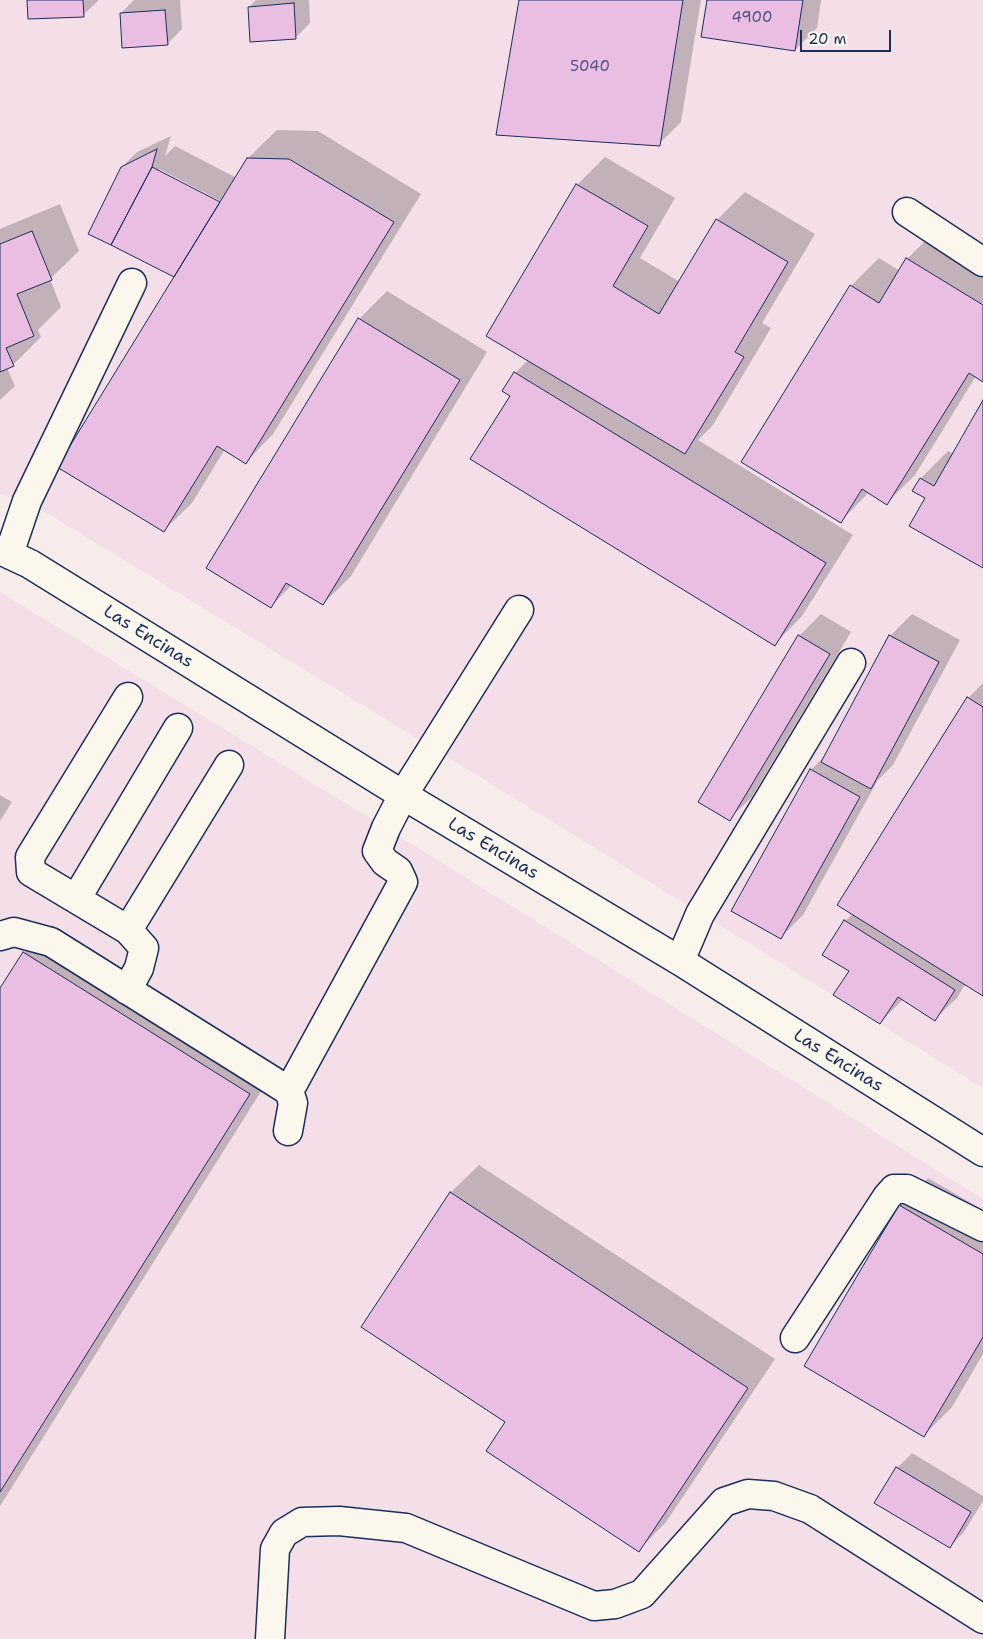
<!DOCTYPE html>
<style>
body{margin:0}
#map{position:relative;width:983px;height:1639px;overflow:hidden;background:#f8ecea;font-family:"Shantell Sans",sans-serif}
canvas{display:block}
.scale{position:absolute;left:800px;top:30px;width:91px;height:22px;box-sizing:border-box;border:2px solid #1b2f5e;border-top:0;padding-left:6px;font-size:15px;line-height:18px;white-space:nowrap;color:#1b2f5e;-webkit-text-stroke:4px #fbf7ec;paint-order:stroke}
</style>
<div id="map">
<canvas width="983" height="1639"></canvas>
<div class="scale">20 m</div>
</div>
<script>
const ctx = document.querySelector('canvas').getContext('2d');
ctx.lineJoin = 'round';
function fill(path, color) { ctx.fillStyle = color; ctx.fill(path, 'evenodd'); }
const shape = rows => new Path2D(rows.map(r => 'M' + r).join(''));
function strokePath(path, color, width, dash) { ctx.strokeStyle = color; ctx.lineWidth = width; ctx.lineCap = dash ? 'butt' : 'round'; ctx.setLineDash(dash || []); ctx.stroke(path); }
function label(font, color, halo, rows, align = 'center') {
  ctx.font = font + ' "Shantell Sans",sans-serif'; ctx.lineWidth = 4; ctx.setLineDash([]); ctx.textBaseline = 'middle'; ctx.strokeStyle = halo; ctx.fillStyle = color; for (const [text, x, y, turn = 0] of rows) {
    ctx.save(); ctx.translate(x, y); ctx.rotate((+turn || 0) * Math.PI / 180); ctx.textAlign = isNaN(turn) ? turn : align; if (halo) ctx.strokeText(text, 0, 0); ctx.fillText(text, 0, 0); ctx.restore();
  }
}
fill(shape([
 [0,0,983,0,983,1088,433,748,27,501,0,495],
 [0,592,386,828,983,1199,983,1639,0,1639]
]), '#f4dee8');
fill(shape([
 [28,0,98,0,98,1,83,15],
 [134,0,180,0,182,29,167,44,121,13],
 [256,0,309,0,310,23,295,38,249,7],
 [520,0,701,0,681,122,659,144],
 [708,0,821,0,817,28,795,50],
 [277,130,318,131,421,194,273,434,246,462,225,449,192,503,164,530,176,276,122,167,137,152,171,136,165,156,175,146,237,178,248,158],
 [159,169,226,204,225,206,159,172],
 [605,157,675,198,640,258,680,282,717,220,745,192,815,234,762,323,771,328,713,425,698,440,853,535,802,616,775,644,512,395,504,391,515,373,528,360,487,336,577,185],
 [60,204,79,251,50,279,61,307,38,330,41,337,13,365,7,368,15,386,0,400,0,229],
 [935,231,983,260,983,381,976,376,915,475,887,503,869,492,840,522,851,286,879,258,900,271,907,259],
 [387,291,487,352,351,576,323,604,292,585,271,606,359,319],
 [983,403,983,566,927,498,921,478,948,451,954,454],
 [821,614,851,632,751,798,729,819,799,636],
 [912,614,960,640,893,765,878,780,803,915,781,937,733,910,811,770,827,754,890,636],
 [983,683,983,995,965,984,957,998,935,1019,903,999,880,1023,850,971,824,954,845,921,853,914,968,698],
 [0,795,12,802,0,821],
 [52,925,277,1066,0,1506,0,991,24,953],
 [479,1165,775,1359,666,1522,639,1550,507,1422,362,1327,451,1192],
 [928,1178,983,1210,983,1354,952,1407,924,1435,900,1206],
 [912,1453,983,1496,983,1501,964,1532,950,1546,897,1468]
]), '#0003');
const building = shape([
 [27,0,83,0,84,17,28,19,27,0],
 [519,0,683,0,660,146,496,135,519,0],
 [707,0,803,0,795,51,701,37,707,0],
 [294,3,296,39,250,42,248,7,294,3],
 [165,10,168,45,122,48,120,13,165,10],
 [157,149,152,167,111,245,88,234,121,167,157,149],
 [247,158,289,159,394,222,246,464,217,446,164,532,57,467,247,158],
 [152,167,220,202,174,277,111,245,152,167],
 [576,184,648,226,613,286,659,314,716,219,788,262,735,352,744,357,685,454,486,336,576,184],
 [32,231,52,280,17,294,34,336,6,348,14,366,0,372,0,244,32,231],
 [906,258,983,305,983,382,969,373,887,505,862,489,841,523,741,462,850,285,879,303,906,258],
 [358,318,460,380,323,605,286,583,271,608,206,568,358,318],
 [514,372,826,563,775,646,470,459,510,396,502,391,514,372],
 [983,400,983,568,909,526,925,498,912,491,920,478,934,486,983,400],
 [798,635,830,654,730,821,698,802,798,635],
 [889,635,939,662,871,789,821,762,889,635],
 [967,697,983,707,983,996,837,905,967,697],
 [810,769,860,797,781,939,731,911,810,769],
 [844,920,955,990,935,1021,898,997,880,1024,833,995,849,971,822,955,844,920],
 [23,952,250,1094,0,1492,0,988,23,952],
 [450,1192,748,1388,639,1552,486,1451,505,1422,361,1327,450,1192],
 [899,1205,983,1254,983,1337,924,1437,804,1366,899,1205],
 [896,1467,971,1512,950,1548,874,1503,896,1467]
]);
fill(building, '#eabee3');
strokePath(building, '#1b2f5e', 1);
const minor = shape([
 [907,212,983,262],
 [0,550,30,564,403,795,680,961,983,1152],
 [9,554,27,501,132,283],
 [76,899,178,728],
 [128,930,229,765],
 [0,936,14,932,51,942,289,1091,293,1103,288,1131],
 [680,961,700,914,851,663],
 [127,990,139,968,144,948,128,930,31,872,30,857,128,697],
 [289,1091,403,882,398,871,385,862,377,851,386,828,403,795,519,610],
 [795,1338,887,1197,894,1189,907,1189,983,1227],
 [270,1639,275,1549,284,1533,302,1522,339,1521,406,1528,594,1606,615,1604,642,1594,724,1502,748,1494,774,1496,810,1509,983,1619]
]);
strokePath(minor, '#1b2f5e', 31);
strokePath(minor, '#fbf7ec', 28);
label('15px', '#4f537f', null, [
 ["4900",752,18],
 ["5040",590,67]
]);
label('18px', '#1b2f5e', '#fbf7ec', [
 ["Las Encinas",148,637,32],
 ["Las Encinas",493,849,31],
 ["Las Encinas",838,1061,32]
]);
</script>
